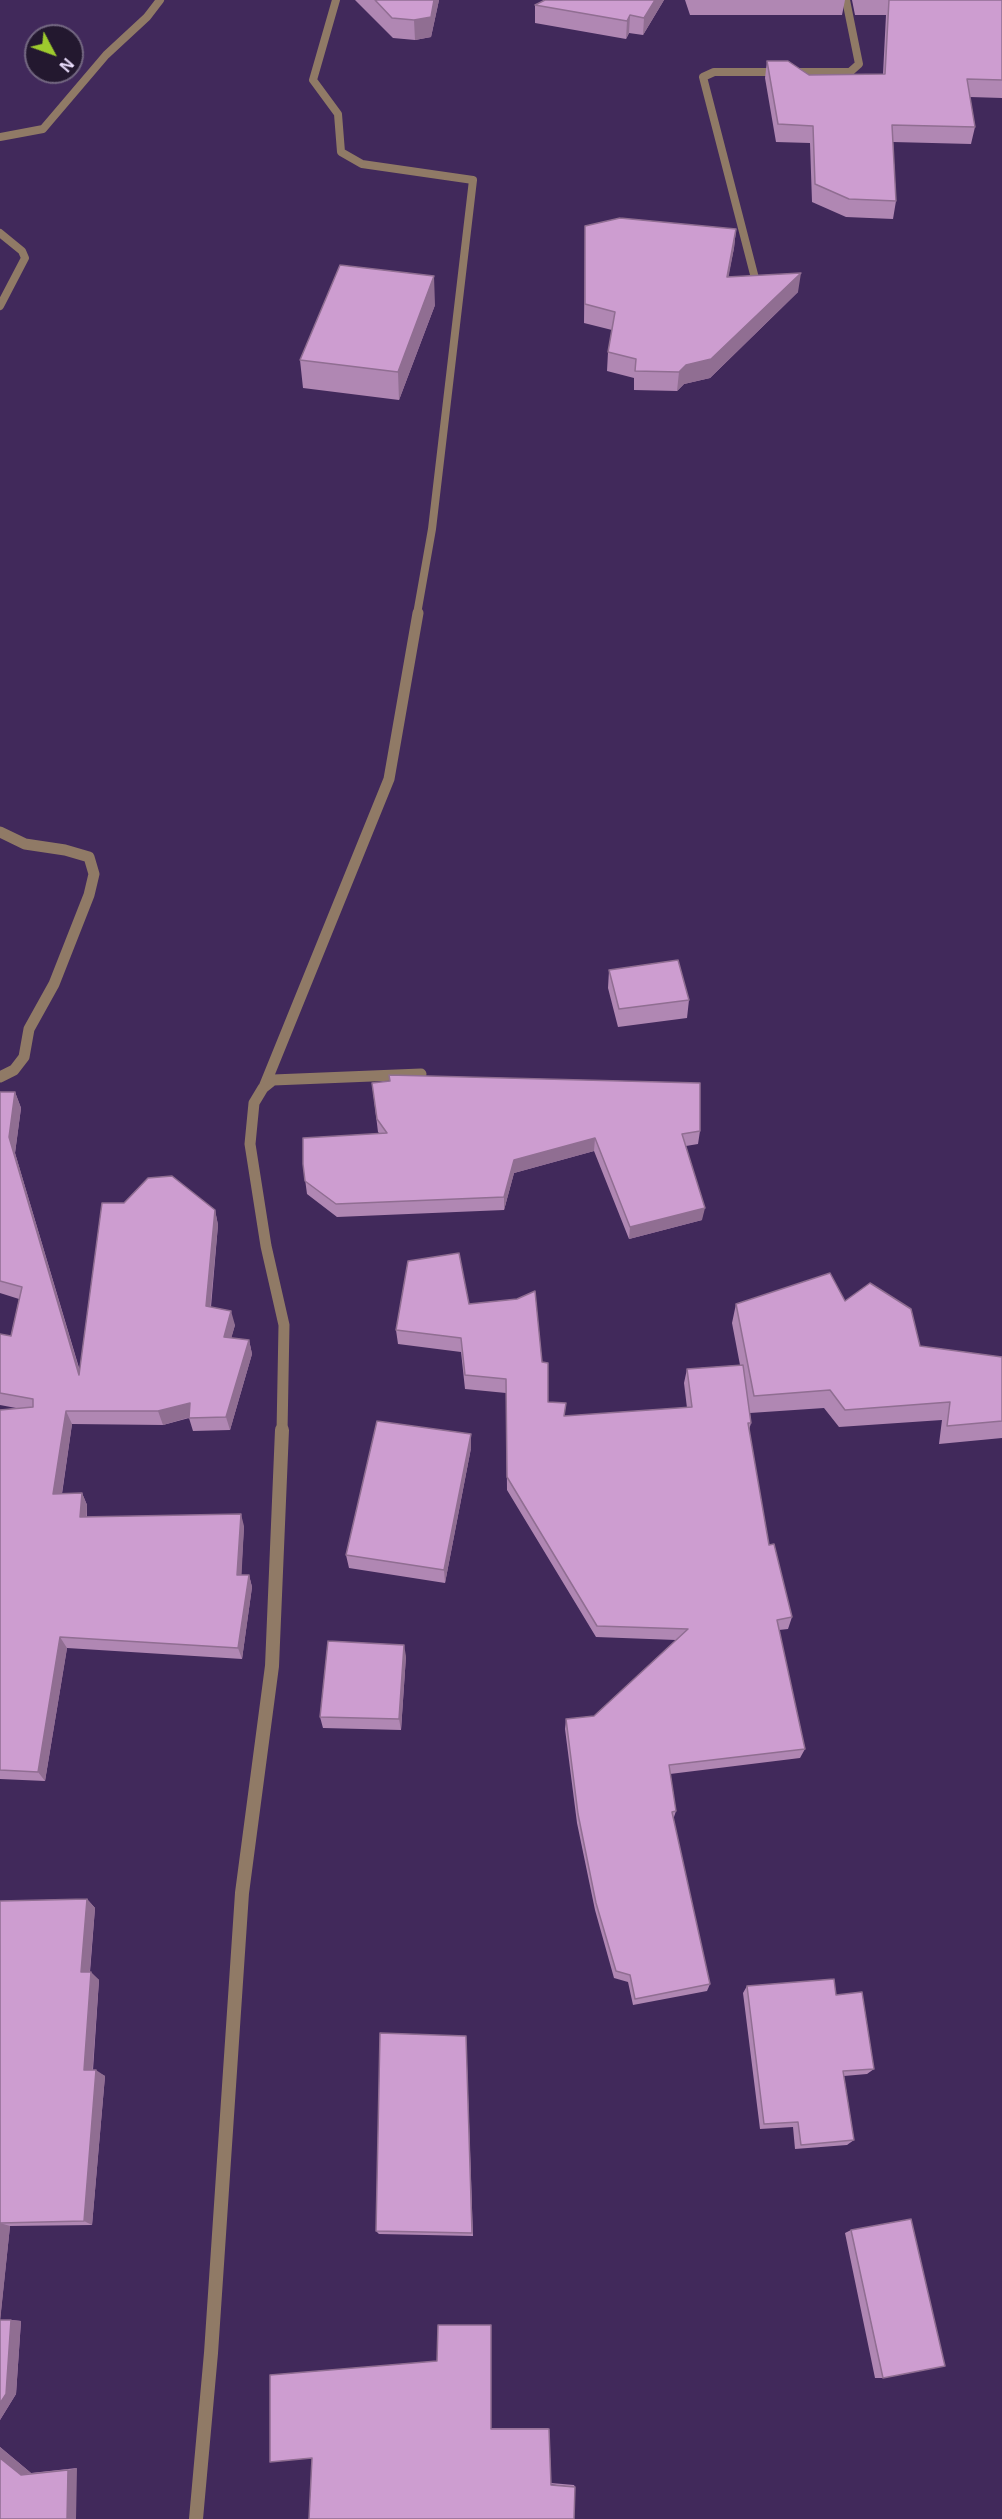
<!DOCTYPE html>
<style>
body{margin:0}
#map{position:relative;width:1002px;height:2519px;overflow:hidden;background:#41295b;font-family:Arial,sans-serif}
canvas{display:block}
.north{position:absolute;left:24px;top:24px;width:60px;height:60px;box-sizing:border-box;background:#23182f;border:2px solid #736781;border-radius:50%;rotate:131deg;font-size:16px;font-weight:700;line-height:24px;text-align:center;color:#ebdefd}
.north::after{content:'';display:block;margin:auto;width:21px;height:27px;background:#9eca2e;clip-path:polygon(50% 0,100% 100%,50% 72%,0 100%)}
</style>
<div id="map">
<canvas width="1002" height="2519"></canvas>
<div class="north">N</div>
</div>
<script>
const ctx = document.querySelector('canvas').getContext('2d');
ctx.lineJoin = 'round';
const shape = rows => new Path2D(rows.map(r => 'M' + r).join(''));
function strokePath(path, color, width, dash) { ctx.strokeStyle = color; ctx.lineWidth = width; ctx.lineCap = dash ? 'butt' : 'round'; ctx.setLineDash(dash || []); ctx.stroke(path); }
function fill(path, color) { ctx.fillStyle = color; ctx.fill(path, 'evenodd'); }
strokePath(shape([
 [0,137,43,129,106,55,147,17,160,0]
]), '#907a66', 8);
strokePath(shape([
 [336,0,313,80,338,114,341,152,362,164,473,180,432,529,417,614],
 [0,233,22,251,25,258,0,306],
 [757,286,703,77,714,72,850,72,859,64,846,0]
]), '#907a66', 8);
strokePath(shape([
 [0,832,25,844,65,850,89,857,94,874,89,895,54,984,29,1029,24,1057,14,1070,0,1077],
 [264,1087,389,779,418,613],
 [282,1432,284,1325,266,1246,250,1144,254,1103,263,1088,273,1080,421,1074]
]), '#907a66', 11);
strokePath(shape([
 [196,2519,211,2353,242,1893,272,1666,282,1430]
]), '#907a66', 14);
fill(shape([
 [355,0,439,0,431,37,415,40,393,38],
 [664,0,643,35,629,33,626,39,535,23,535,5],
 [685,0,845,0,842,15,690,15],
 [852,0,1002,0,1002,98,970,97,975,127,971,144,893,142,896,201,893,219,846,217,812,202,810,143,776,142,765,78,767,61,809,75,883,74,886,15,855,15],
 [585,226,736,229,734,248,728,277,798,292,710,378,684,384,677,391,634,390,634,378,607,371,608,352,612,330,584,323],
 [435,305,399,400,303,388,300,360],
 [609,970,689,1000,687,1018,618,1027,608,988],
 [389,1075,700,1131,698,1144,686,1146,702,1220,629,1239,594,1151,514,1173,504,1210,337,1217,307,1194,303,1164,380,1134,378,1132,372,1083,390,1081],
 [0,1092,15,1092,21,1108,15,1153,80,1371,215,1210,218,1225,211,1307,235,1325,231,1338,249,1340,252,1354,230,1430,193,1431,189,1418,163,1425,72,1424,62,1494,82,1493,87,1505,87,1517,244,1526,241,1575,249,1575,252,1587,242,1659,67,1648,45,1781,0,1779,0,1410,16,1408,0,1405,0,1334,11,1336,19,1299,0,1293],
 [845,1301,920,1346,1002,1357,1002,1438,939,1444,942,1420,839,1427,824,1408,750,1413,751,1423,749,1430,769,1545,792,1617,788,1629,779,1630,805,1749,800,1758,670,1774,676,1811,673,1820,710,1984,707,1991,633,2005,628,1982,614,1978,595,1910,577,1823,565,1729,566,1719,594,1716,676,1640,596,1637,507,1490,506,1393,465,1389,461,1352,398,1344,396,1330,469,1304,542,1362,548,1402,565,1416,687,1408,684,1383,687,1369,740,1365,732,1323,736,1304],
 [471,1448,445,1583,349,1568,346,1555],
 [406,1656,401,1730,323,1728,320,1717],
 [87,1899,95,1908,90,1972,99,1980,93,2070,105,2076,92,2225,10,2226,0,2320,11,2320,21,2321,16,2394,0,2420,0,1901],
 [747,1986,836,1995,874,2069,867,2074,844,2076,854,2140,847,2145,795,2149,793,2127,760,2129,743,1993],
 [466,2036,473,2236,379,2234,376,2231],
 [851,2230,883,2378,875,2378,845,2233],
 [491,2428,548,2428,549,2429,551,2483,574,2485,575,2487,312,2458],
 [0,2447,31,2473,77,2468,0,2519]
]), '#b087b3');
fill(shape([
 [434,0,439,0,431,37,415,40,414,20],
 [655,0,664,0,643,35,644,18],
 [630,15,629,33,626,39,627,21],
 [736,229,734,248,725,296,727,277],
 [801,273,798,292,710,378,684,384,677,391,679,372,686,365],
 [434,276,435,305,399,400,398,372],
 [15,1092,21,1108,15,1153,85,1389,79,1375,9,1137],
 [595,1138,594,1151,514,1173,504,1210,504,1197,514,1160],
 [705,1208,702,1220,629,1239,630,1227],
 [215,1210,218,1225,209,1321,206,1306],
 [231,1311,235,1325,228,1350,224,1337],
 [249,1340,252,1354,230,1430,226,1417],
 [190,1403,194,1416,163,1425,158,1411],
 [66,1411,72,1424,60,1506,53,1494],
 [471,1434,471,1448,445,1583,444,1570],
 [82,1493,87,1505,86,1529,80,1517],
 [241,1514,244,1526,241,1586,237,1575],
 [249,1575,252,1587,242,1659,238,1648],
 [60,1637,67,1648,45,1781,38,1772],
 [404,1645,406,1656,401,1730,399,1719],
 [87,1899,95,1908,89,1980,81,1972],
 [91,1972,99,1980,92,2077,84,2070],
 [96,2070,105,2076,92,2225,84,2221],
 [0,2223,10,2226,0,2322],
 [11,2320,21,2321,16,2394,0,2420,0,2403],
 [0,2447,31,2473,21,2475,0,2458],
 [77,2468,76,2519,67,2519,68,2470]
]), '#906e92');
const building = shape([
 [375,0,434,0,431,17,414,20,392,18,375,0],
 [545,0,655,0,644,18,630,15,627,21,535,5,545,0],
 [889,0,1002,0,1002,80,967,79,975,127,892,125,896,201,849,199,815,184,813,126,778,124,767,61,788,61,809,75,885,74,889,0],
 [620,218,736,229,727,277,801,273,711,359,686,365,679,372,635,371,636,359,608,352,615,312,585,304,585,226,620,218],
 [340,265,434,276,398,372,300,360,340,265],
 [678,960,689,1000,619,1009,609,970,678,960],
 [389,1075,700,1083,700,1131,682,1134,705,1208,630,1227,595,1138,514,1160,504,1197,336,1204,305,1181,303,1164,303,1138,387,1133,377,1119,372,1083,390,1081,389,1075],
 [0,1092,15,1092,9,1137,79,1375,102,1203,124,1203,148,1178,172,1176,215,1210,206,1306,231,1311,224,1337,249,1340,226,1417,189,1418,190,1403,158,1411,66,1411,53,1494,82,1493,80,1517,241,1514,237,1575,249,1575,238,1648,60,1637,38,1772,0,1770,0,1410,33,1407,33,1399,0,1393,0,1334,11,1336,22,1287,0,1281,0,1092],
 [459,1253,469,1304,517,1299,535,1291,542,1362,548,1363,548,1402,566,1403,564,1416,692,1407,687,1369,743,1365,751,1423,748,1423,769,1545,774,1544,792,1617,777,1620,805,1749,669,1765,676,1811,672,1812,710,1984,635,1999,630,1975,616,1971,596,1903,578,1814,566,1719,594,1716,688,1629,597,1626,507,1477,506,1379,465,1375,461,1338,396,1330,408,1261,459,1253],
 [830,1273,845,1301,870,1283,911,1309,920,1346,1002,1357,1002,1421,947,1426,950,1402,845,1410,830,1390,754,1396,736,1304,830,1273],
 [377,1421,471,1434,444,1570,346,1555,377,1421],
 [328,1641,404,1645,399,1719,320,1717,328,1641],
 [87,1899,81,1972,91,1972,84,2070,96,2070,84,2221,0,2223,0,1901,87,1899],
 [834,1979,836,1995,862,1992,874,2069,843,2071,854,2140,801,2145,798,2122,764,2124,747,1986,834,1979],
 [380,2033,466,2036,472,2233,376,2231,380,2033],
 [911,2219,945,2366,883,2378,851,2230,911,2219],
 [0,2320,11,2320,6,2394,0,2403,0,2320],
 [438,2325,491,2325,491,2429,549,2429,551,2485,575,2487,574,2519,309,2519,312,2458,270,2462,270,2375,437,2361,438,2325],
 [0,2458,21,2475,68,2470,67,2519,0,2519,0,2458]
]);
fill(building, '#cd9dd0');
strokePath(building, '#906e92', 1.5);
</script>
